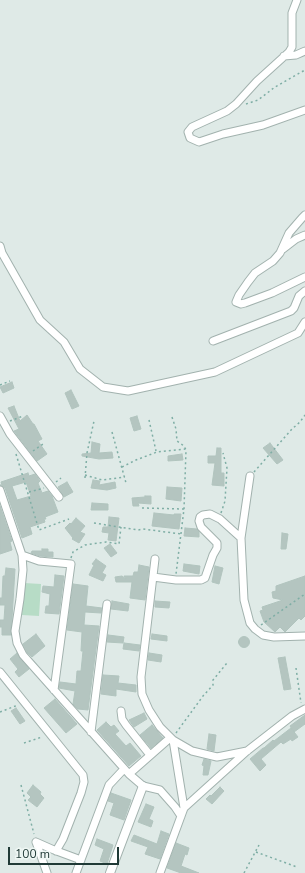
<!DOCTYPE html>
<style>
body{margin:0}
#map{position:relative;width:305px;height:873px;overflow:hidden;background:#dfeae7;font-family:"Nunito Sans",sans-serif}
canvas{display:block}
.scale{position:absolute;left:8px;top:847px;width:111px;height:18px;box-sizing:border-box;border:2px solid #203a36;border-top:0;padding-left:5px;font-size:12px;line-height:14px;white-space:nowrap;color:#203a36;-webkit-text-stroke:3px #eff7f4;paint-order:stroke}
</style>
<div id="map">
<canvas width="305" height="873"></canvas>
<div class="scale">100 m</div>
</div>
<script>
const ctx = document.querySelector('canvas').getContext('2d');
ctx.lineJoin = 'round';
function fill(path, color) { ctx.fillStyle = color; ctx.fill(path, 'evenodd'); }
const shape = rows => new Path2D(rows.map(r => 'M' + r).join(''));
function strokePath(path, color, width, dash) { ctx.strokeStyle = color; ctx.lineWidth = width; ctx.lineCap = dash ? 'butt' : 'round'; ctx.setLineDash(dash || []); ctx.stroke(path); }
fill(shape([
 [24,583,41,584,39,616,22,615]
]), '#b7dcc6');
const building = shape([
 [12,382,14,388,3,393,0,387,12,382],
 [71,390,79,406,72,409,65,393,71,390],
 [14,406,20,421,27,415,33,424,34,424,42,439,38,441,47,454,37,461,14,431,19,429,8,408,14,406],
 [137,416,141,429,134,431,130,418,137,416],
 [92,442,100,444,99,453,112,452,113,458,99,459,82,456,82,454,91,453,92,442],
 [270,443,283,460,277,464,263,448,270,443],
 [217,448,221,448,221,473,224,473,224,486,212,485,215,463,208,463,208,456,216,456,217,448],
 [182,454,183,460,168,461,168,456,182,454],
 [28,473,29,476,35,474,40,481,38,483,42,493,48,491,52,496,58,512,45,517,46,519,44,519,45,522,30,527,32,534,22,538,5,488,0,485,2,485,1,482,28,473],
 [26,482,31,496,17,500,12,486,26,482],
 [93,480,100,481,99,485,115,482,116,488,107,490,91,488,93,480],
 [67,482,73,492,64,497,58,487,67,482],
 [167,487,182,488,181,501,166,499,167,487],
 [145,496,151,496,151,504,138,503,139,506,133,506,132,498,145,497,145,496],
 [92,503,108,504,108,510,91,510,92,503],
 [0,506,12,541,10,542,12,550,0,554,0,506],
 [154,513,174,515,174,514,181,514,179,529,152,526,154,513],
 [109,517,119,518,116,541,108,540,109,533,102,532,103,527,108,527,109,517],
 [76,518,85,526,80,532,85,534,79,543,72,539,73,538,65,528,70,523,71,524,76,518],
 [185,528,197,529,199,532,199,537,184,536,185,528],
 [282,533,288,534,286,549,281,549,282,533],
 [110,544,117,553,111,557,104,548,110,544],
 [42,549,48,549,48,552,53,552,53,557,40,556,31,553,32,551,42,551,42,549],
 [96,559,106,566,102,573,106,575,103,581,89,575,94,565,92,564,96,559],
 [184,564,200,566,199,574,183,571,184,564],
 [139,565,149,567,145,600,130,598,132,582,116,582,115,577,122,576,126,579,124,576,133,576,134,572,138,572,139,565],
 [215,566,223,568,219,584,212,582,215,566],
 [6,568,15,569,11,635,2,635,2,627,0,627,0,620,4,620,5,605,0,605,0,598,2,598,3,576,5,576,6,568],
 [55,575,64,576,59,614,45,613,46,606,49,606,50,594,42,592,43,586,54,587,55,575],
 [305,576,305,616,301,620,299,618,285,632,280,627,275,632,264,622,260,611,263,610,262,607,283,600,273,598,272,592,276,591,276,586,305,576],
 [73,584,88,586,86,606,102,608,101,613,85,612,84,625,99,626,88,710,78,709,73,704,75,691,59,688,60,682,76,684,77,671,81,671,83,651,81,651,82,632,67,630,73,584],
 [112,601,129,604,128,611,111,609,112,601],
 [155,601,170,602,169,608,155,607,155,601],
 [36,634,45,646,32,657,27,652,23,644,36,634],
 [152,634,167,636,167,641,151,639,152,634],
 [108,635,124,637,123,643,107,642,108,635],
 '238.5 642a5.5 5.5 0 1 1 11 0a5.5 5.5 0 1 1-11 0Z',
 [124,643,140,645,139,651,123,649,124,643],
 [17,653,29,669,19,677,15,672,18,669,10,659,17,653],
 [149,653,162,655,161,662,148,660,149,653],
 [285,657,291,689,284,690,278,658,285,657],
 [103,675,119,676,118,683,136,685,136,692,116,689,116,696,101,694,103,675],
 [55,699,77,724,66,733,44,708,55,699],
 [16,708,25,721,20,724,11,711,16,708],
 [144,713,147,719,134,727,129,720,144,713],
 [305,715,305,724,294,732,290,726,305,715],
 [106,722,111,727,114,725,119,731,115,734,126,746,130,743,141,756,129,766,97,730,106,722],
 [152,725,163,738,151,748,140,735,152,725],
 [291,728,298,737,292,741,291,739,283,744,281,742,261,759,266,765,260,771,250,759,263,748,264,748,273,740,274,741,291,728],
 [209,734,216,735,214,751,207,749,209,734],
 [204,759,211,761,208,775,203,775,204,766,202,765,204,759],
 [33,785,41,792,40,794,44,798,37,807,28,800,31,797,27,793,33,785],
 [220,787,224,791,212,804,206,799,210,795,211,796,220,787],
 [111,793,131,800,124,820,110,815,114,803,108,801,111,793],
 [146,804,154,807,149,819,153,821,151,827,138,822,146,804],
 [161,831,169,834,160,859,145,854,148,847,131,841,134,835,157,844,161,831],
 [97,839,113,845,107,864,100,861,104,849,95,845,97,839],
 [176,843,189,848,187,855,185,854,181,866,199,873,181,873,167,868,176,843]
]);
fill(building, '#b4c5c0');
strokePath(building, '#b1c4be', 1);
const minor = shape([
 [297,0,292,13,292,47,289,52,257,81,236,104,227,111,192,127,188,132,190,138,199,142,223,134,263,125,305,110],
 [284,56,296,55,305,51],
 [305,215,302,218,289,233,280,253,273,261,255,273,248,282,239,295,236,302,241,304,245,303,272,293,305,277],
 [0,246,2,253,40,320,64,342,80,369,103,387,128,391,215,372,298,333,305,322],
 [283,249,296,239,305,235],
 [213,341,291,311,294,308,299,296,305,291],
 [0,416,10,434,59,497],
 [0,490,22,555,23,570,20,599,15,631,17,643,23,655,129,774,143,786,160,790,175,807,181,816],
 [241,538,250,476],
 [22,555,39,561,71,564,54,690],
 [155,559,141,677,142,694,149,710,160,727,173,740,192,751,217,757,247,751],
 [153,577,176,580,201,580,205,578,213,555,217,548,217,543,201,527,199,521,200,517,203,515,210,514,220,519,241,538,244,600,250,623,255,629,263,635,274,637,305,636],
 [0,672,83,775,84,782,81,793,63,839,56,851],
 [121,711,122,719,126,725,150,755],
 [91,732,107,604],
 [173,740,184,808],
 [129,774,170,738],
 [36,842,54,850,81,860],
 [36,842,47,873],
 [76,873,109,785,124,769],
 [160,873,184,808,247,751,292,716,305,709]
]);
const tertiary = shape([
 [110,873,143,786]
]);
strokePath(minor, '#a2b2ae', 9);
strokePath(tertiary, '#a2b2ae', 10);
strokePath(shape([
 [246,104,258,100,275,87,305,70],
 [0,385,10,381],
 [172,417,176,429,177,441,184,446,186,450,184,509,176,574],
 [149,420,156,451],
 [10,421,23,416],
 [112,432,126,483],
 [33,451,43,444],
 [16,454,39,530,69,519],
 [122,467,136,460,157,452,185,449],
 [254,472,292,429,300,422,305,415],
 [85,475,102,480,125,477],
 [85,478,87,453,94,421],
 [56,482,61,478],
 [29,492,44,488],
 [142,508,184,509],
 [221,513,225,501,227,468,223,453],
 [94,523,138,530,143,529,181,534],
 [71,558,73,552,85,545,106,542,119,544,121,527],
 [261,625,305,594],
 [296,668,301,703],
 [0,712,18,705],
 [176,733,203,696,213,685,213,680,227,663],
 [24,743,42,737],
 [21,785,34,834],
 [256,852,297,867],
 [244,873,259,845]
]), '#7faea5', 1.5, [2, 3]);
strokePath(minor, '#fff', 7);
strokePath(tertiary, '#fff', 8);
</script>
